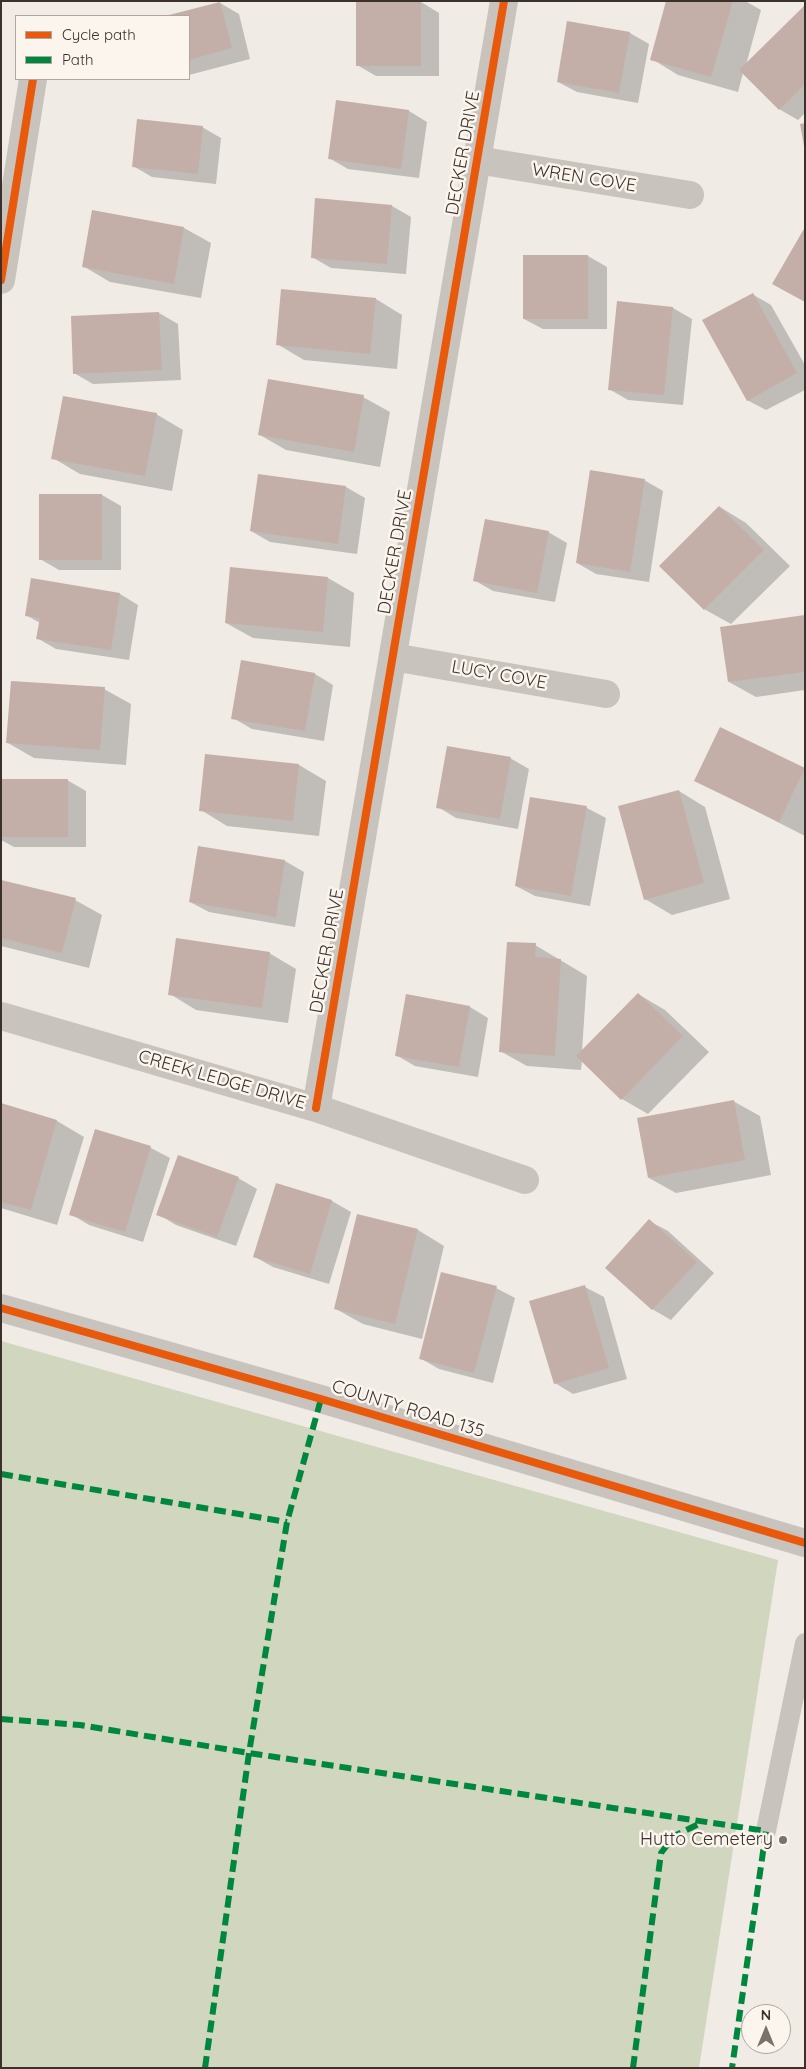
<!DOCTYPE html>
<style>
body{margin:0}
#map{position:relative;width:806px;height:2069px;overflow:hidden;background:#f0ebe5;font-family:Quicksand,sans-serif}
canvas{display:block}
.frame{position:absolute;inset:0;border:2px solid #3b302b;pointer-events:none}
.legend{position:absolute;left:15px;top:15px;width:175px;height:65px;box-sizing:border-box;background:#fbf5ee;border:1px solid #aea6a0;margin:0;padding:6px 9px;list-style:none;font-size:15px;color:#3b302b}
.legend li{display:flex;align-items:center;gap:10px;height:25px}
.legend b{width:25px;border:1px solid #aea6a0}
.north{position:absolute;left:741px;top:2004px;width:50px;height:50px;box-sizing:border-box;background:#fbf5ee;border:1px solid #aea6a0;border-radius:50%;rotate:0deg;font-size:14px;font-weight:700;line-height:20px;text-align:center;color:#3b302b}
.north::after{content:'';display:block;margin:auto;width:18px;height:22px;background:#7a716c;clip-path:polygon(50% 0,100% 100%,50% 72%,0 100%)}
</style>
<div id="map">
<canvas width="806" height="2069"></canvas>
<div class="frame"></div>
<ul class="legend">
<li><b style="height:6px;background:#e8590c"></b>Cycle path</li>
<li><b style="height:6px;background:#00873e"></b>Path</li>
</ul>
<div class="north">N</div>
</div>
<script>
const ctx = document.querySelector('canvas').getContext('2d');
ctx.lineJoin = 'round';
function fill(path, color) { ctx.fillStyle = color; ctx.fill(path, 'evenodd'); }
const shape = rows => new Path2D(rows.map(r => 'M' + r).join(''));
function strokePath(path, color, width, dash) { ctx.strokeStyle = color; ctx.lineWidth = width; ctx.lineCap = dash ? 'butt' : 'round'; ctx.setLineDash(dash || []); ctx.stroke(path); }
function label(font, color, halo, rows, align = 'center') {
  ctx.font = font + ' Quicksand,sans-serif'; ctx.lineWidth = 5; ctx.setLineDash([]); ctx.textBaseline = 'middle'; ctx.strokeStyle = halo; ctx.fillStyle = color; for (const [text, x, y, turn = 0] of rows) {
    ctx.save(); ctx.translate(x, y); ctx.rotate((+turn || 0) * Math.PI / 180); ctx.textAlign = isNaN(turn) ? turn : align; if (halo) ctx.strokeText(text, 0, 0); ctx.fillText(text, 0, 0); ctx.restore();
  }
}
fill(shape([
 [1,1341,778,1560,699,2068,1,2068]
]), '#d1d6bf');
fill(shape([
 [668,1,745,1,761,10,746,65,805,8,805,113,798,120,779,109,743,73,738,92,678,75,652,59],
 [421,2,439,13,439,76,376,76,357,65],
 [220,3,239,14,250,59,189,75,189,16,168,16],
 [568,22,630,33,649,44,638,103,577,92,558,82],
 [409,111,427,122,419,178,348,169,329,158],
 [202,127,221,138,216,184,152,177,133,166],
 [392,206,411,217,406,274,331,268,312,257],
 [93,211,184,228,211,243,201,298,110,282,83,266],
 [588,256,607,267,607,329,543,329,524,319],
 [752,294,771,305,805,365,805,390,766,410,747,400],
 [376,299,402,315,397,369,304,360,277,344],
 [618,302,673,308,692,319,683,405,628,400,609,389],
 [159,313,178,324,181,380,93,384,74,373],
 [363,397,390,412,380,467,286,450,260,435],
 [156,414,183,430,172,491,80,474,53,458],
 [259,476,346,487,365,498,357,554,270,542,251,531],
 [644,480,663,491,649,582,596,574,577,563],
 [40,495,102,495,121,506,121,570,59,570,40,559],
 [720,507,746,523,790,566,731,624,704,609],
 [548,532,567,543,555,602,493,591,474,580],
 [328,578,354,593,350,647,253,638,226,623],
 [120,594,138,605,129,660,56,649,37,638,40,623,26,615],
 [805,616,805,690,756,697,729,682],
 [315,674,333,685,324,741,252,729,233,718],
 [104,689,131,704,126,765,34,758,8,743],
 [206,756,299,765,326,781,319,836,227,826,201,810],
 [510,758,529,769,518,829,456,818,438,807],
 [804,769,805,836,695,780],
 [1,780,67,780,86,791,86,847,14,847,1,840],
 [679,791,705,807,730,899,672,915,645,899],
 [531,798,587,808,606,818,590,906,535,896,516,886],
 [199,847,285,861,304,872,295,927,209,912,190,902],
 [1,881,75,900,102,915,89,968,1,946],
 [535,945,587,976,582,1051,638,994,665,1010,709,1052,648,1114,622,1099,582,1060,581,1070,527,1066,500,1051],
 [269,953,296,969,288,1023,196,1010,170,994],
 [470,1007,488,1018,478,1077,415,1066,396,1055],
 [733,1101,760,1116,771,1175,676,1193,649,1178],
 [1,1105,57,1121,84,1137,57,1225,1,1208],
 [96,1131,151,1148,170,1158,143,1242,89,1225,71,1214],
 [238,1178,257,1189,236,1246,176,1225,158,1214],
 [276,1185,332,1201,351,1212,329,1284,273,1267,255,1257],
 [649,1221,668,1231,714,1273,671,1320,652,1309],
 [418,1230,444,1246,422,1339,363,1324,336,1309],
 [585,1287,604,1297,627,1379,573,1394,555,1383],
 [496,1288,515,1298,493,1383,439,1369,420,1358]
]), '#0003');
fill(shape([
 [356,1,421,1,421,66,356,66],
 [666,1,733,1,711,77,650,60],
 [220,2,232,48,189,60,189,16,165,16],
 [805,5,805,84,779,110,739,70],
 [567,21,630,32,619,93,557,82],
 [336,100,409,110,401,169,328,159],
 [137,119,203,126,198,174,132,167],
 [805,123,805,145,804,146,800,124],
 [315,198,392,205,387,264,311,258],
 [92,210,184,227,174,284,82,267],
 [805,227,805,302,772,284],
 [523,255,588,255,588,319,523,319],
 [281,289,376,298,370,354,276,345],
 [753,293,797,373,747,401,702,320],
 [617,301,673,307,664,395,608,390],
 [159,312,162,370,73,374,71,316],
 [268,379,364,395,354,452,258,435],
 [63,396,157,413,145,476,51,459],
 [590,470,645,479,630,572,576,563],
 [258,474,346,486,338,544,250,531],
 [39,494,102,494,102,560,39,560],
 [719,506,764,550,704,610,659,566],
 [485,519,549,531,537,593,473,581],
 [230,567,328,577,323,632,225,623],
 [31,578,120,593,111,650,36,639,40,618,25,616],
 [805,615,805,672,728,682,720,627],
 [241,660,315,673,305,731,231,719],
 [11,681,105,687,100,750,6,743],
 [720,727,805,768,779,822,694,781],
 [447,746,511,757,500,819,436,808],
 [205,754,299,764,293,821,199,811],
 [1,779,68,779,68,837,1,837],
 [679,790,704,883,644,900,618,806],
 [530,797,587,806,571,896,515,886],
 [198,846,285,860,276,917,189,902],
 [1,880,76,898,62,953,1,938],
 [176,938,270,952,262,1008,168,995],
 [507,942,536,943,535,957,561,959,555,1056,499,1052],
 [638,993,683,1036,621,1100,576,1056],
 [406,994,470,1006,459,1067,395,1056],
 [734,1100,745,1160,648,1178,637,1118],
 [1,1103,57,1120,31,1210,1,1202],
 [95,1129,151,1146,125,1232,69,1215],
 [178,1155,239,1177,217,1237,156,1215],
 [276,1183,332,1200,310,1274,253,1257],
 [357,1214,418,1229,395,1324,334,1309],
 [649,1219,697,1262,652,1310,605,1268],
 [441,1272,497,1286,474,1373,419,1359],
 [585,1285,609,1368,554,1384,529,1301]
]), '#c3afa7');
strokePath(shape([
 [766,1831,805,1643]
]), '#c9c3be', 20);
strokePath(shape([
 [477,160,690,195],
 [1,280,33,79],
 [393,657,606,694],
 [1,1016,316,1108,525,1180],
 [316,1108,504,1],
 [1,1308,321,1399,805,1543]
]), '#c9c3be', 28);
strokePath(shape([
 [1,1474,287,1522],
 [1,1719,80,1725,249,1753,766,1831,732,2068],
 [205,2068,249,1753,287,1522,321,1399],
 [633,2068,661,1853,674,1836,703,1822]
]), '#00873e', 6, [12, 6]);
strokePath(shape([
 [1,280,33,79],
 [316,1108,504,1],
 [1,1308,321,1399,805,1543]
]), '#e8590c', 8);
for (const [x, y, r, color] of [
 [783,1840,5,"#7a716c"]
]) { const dot = new Path2D(); dot.arc(x, y, r, 0, 2 * Math.PI); ctx.fillStyle = color; ctx.fill(dot); strokePath(dot, '#fbf5ee', 2); }
label('18px', '#3b302b', '#fbf5ee', [
 ["DECKER DRIVE",463,153,-80],
 ["WREN COVE",584,178,9],
 ["DECKER DRIVE",395,552,-80],
 ["LUCY COVE",499,675,10],
 ["DECKER DRIVE",327,951,-80],
 ["CREEK LEDGE DRIVE",222,1080,16],
 ["COUNTY ROAD 135",408,1409,17]
]);
label('18px', '#3b302b', '#fbf5ee', [
 ["Hutto Cemetery",773,1840]
], 'right');
</script>
